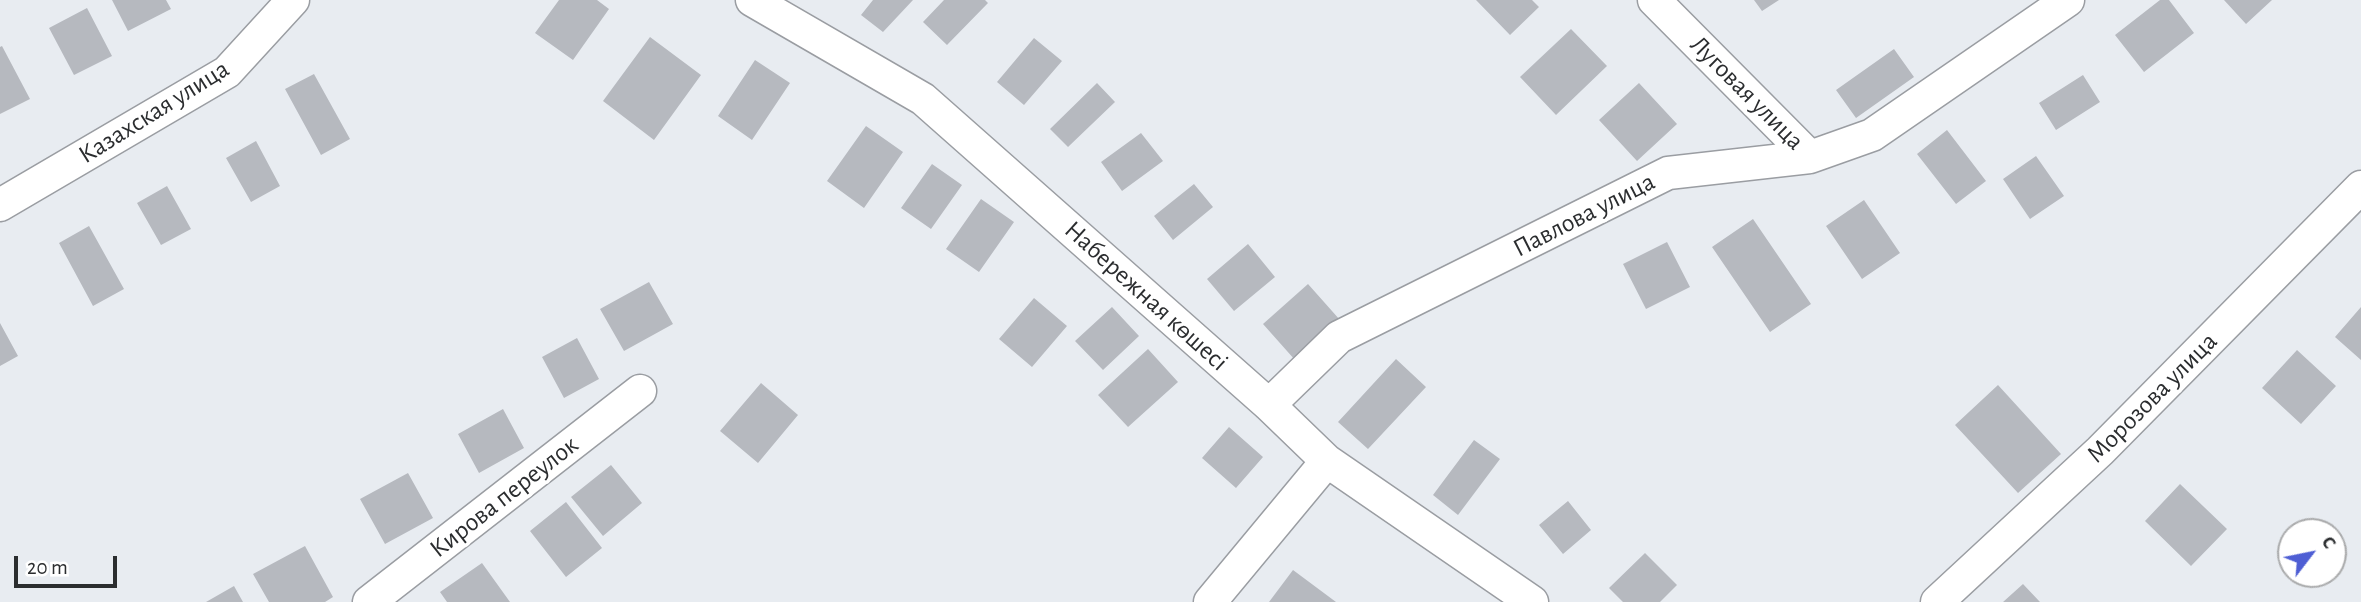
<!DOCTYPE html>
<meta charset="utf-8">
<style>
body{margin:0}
#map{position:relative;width:2361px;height:602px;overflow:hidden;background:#e8ecf1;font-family:"Alegreya Sans",sans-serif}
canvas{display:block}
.north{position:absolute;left:2277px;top:518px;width:70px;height:70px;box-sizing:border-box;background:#fff;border:2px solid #aaabac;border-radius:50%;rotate:58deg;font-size:19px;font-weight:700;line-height:28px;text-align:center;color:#2b2d2f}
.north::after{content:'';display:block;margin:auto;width:24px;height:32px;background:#4e5ed4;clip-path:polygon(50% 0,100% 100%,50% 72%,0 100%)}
.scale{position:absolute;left:14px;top:556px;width:103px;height:32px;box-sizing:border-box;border:4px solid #2b2d2f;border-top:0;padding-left:9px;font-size:21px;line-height:24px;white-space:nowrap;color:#2b2d2f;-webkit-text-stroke:5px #fff;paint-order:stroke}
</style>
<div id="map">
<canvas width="2361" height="602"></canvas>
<div class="north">С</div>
<div class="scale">20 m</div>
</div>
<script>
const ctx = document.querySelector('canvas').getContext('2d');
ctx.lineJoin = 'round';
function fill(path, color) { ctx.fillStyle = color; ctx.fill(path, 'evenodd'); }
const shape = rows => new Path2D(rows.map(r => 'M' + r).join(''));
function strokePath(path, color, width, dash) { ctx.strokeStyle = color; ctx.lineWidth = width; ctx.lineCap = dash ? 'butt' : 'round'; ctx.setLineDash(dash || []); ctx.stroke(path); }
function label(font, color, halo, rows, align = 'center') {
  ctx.font = font + ' "Alegreya Sans",sans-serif'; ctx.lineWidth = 7; ctx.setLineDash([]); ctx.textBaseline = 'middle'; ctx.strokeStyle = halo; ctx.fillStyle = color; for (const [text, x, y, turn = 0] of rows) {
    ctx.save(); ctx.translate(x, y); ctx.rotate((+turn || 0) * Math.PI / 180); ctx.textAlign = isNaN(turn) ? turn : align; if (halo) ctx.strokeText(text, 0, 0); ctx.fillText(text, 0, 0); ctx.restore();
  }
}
fill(shape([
 [112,0,166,0,171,9,128,31],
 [559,0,597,0,609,9,573,60,535,33],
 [873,0,913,0,883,32,861,15],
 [944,0,985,0,988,3,947,45,923,22],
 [1476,0,1532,0,1539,7,1510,35],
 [1754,0,1779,0,1762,11],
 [2160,0,2169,0,2194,33,2144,72,2115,35],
 [2224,0,2272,0,2246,24],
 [87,8,112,56,74,75,49,28],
 [1571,29,1607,66,1556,115,1520,77],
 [650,37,701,75,654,140,603,101],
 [1034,38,1062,61,1024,105,997,82],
 [2,46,30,99,0,114,0,47],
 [1894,49,1914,77,1856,118,1836,90],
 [755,60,790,83,752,140,718,116],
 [314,74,350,139,321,155,285,89],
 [2083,75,2100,102,2056,130,2039,103],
 [1097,83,1115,102,1068,147,1050,129],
 [1639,83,1677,124,1637,161,1599,120],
 [866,126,903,152,864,208,827,181],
 [1947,130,1986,181,1956,204,1917,154],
 [1141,133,1163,161,1122,191,1101,162],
 [256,141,280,186,251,202,226,158],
 [2036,156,2064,196,2030,219,2003,179],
 [932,164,962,185,931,229,901,208],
 [1194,184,1213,207,1173,240,1154,216],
 [167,186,191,229,161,245,137,203],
 [981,199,1014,222,979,272,946,249],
 [1864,200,1900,253,1862,279,1826,226],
 [1753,219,1811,304,1770,332,1712,247],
 [89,226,124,289,93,306,59,243],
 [1667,242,1690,287,1646,309,1623,264],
 [1248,244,1275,277,1234,311,1207,279],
 [649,282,673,324,624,351,600,309],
 [1308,284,1340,320,1295,360,1263,324],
 [1034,298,1067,326,1032,367,999,339],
 [1112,307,1139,336,1103,370,1075,341],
 [2361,307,2361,360,2335,337],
 [0,323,18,356,0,366],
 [577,338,599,379,564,398,542,357],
 [1148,349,1178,382,1128,427,1098,395],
 [2297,350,2336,386,2301,424,2262,388],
 [1396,359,1426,387,1368,449,1338,422],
 [761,383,798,415,758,463,720,431],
 [1998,385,2061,454,2018,493,1955,425],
 [503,409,524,448,479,473,458,434],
 [1229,427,1263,457,1236,488,1202,458],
 [1474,440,1500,459,1458,515,1433,495],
 [611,465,642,503,603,536,571,497],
 [408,473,433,518,385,544,360,499],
 [2180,484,2227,529,2191,566,2145,521],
 [1568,501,1591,530,1563,554,1539,525],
 [566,502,602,548,566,577,530,531],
 [305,546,333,597,325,602,269,602,253,574],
 [1645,553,1677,585,1660,602,1623,602,1609,588],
 [482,563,510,602,447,602,440,592],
 [1293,570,1336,602,1269,602],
 [2023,584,2040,602,2003,602],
 [234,586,243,602,206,602]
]), '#b6b9bf');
const street = shape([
 [752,0,923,99,1269,405,1327,461,1532,602],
 [1654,0,1810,157],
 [0,205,227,72,293,0],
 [1269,405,1339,337,1668,173,1810,157,1872,135,2068,0],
 [369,602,640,391],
 [1210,602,1327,461],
 [1937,602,2100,451,2361,187]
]);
strokePath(street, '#9a9da2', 35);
strokePath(street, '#fff', 32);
label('26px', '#2b2d2f', '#fff', [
 ["Луговая улица",1747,93,45],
 ["Казахская улица",154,112,-32],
 ["Павлова улица",1584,215,-27],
 ["Набережная көшесі",1146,296,42],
 ["Морозова улица",2152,398,-45],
 ["Кирова переулок",504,497,-38]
]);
</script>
